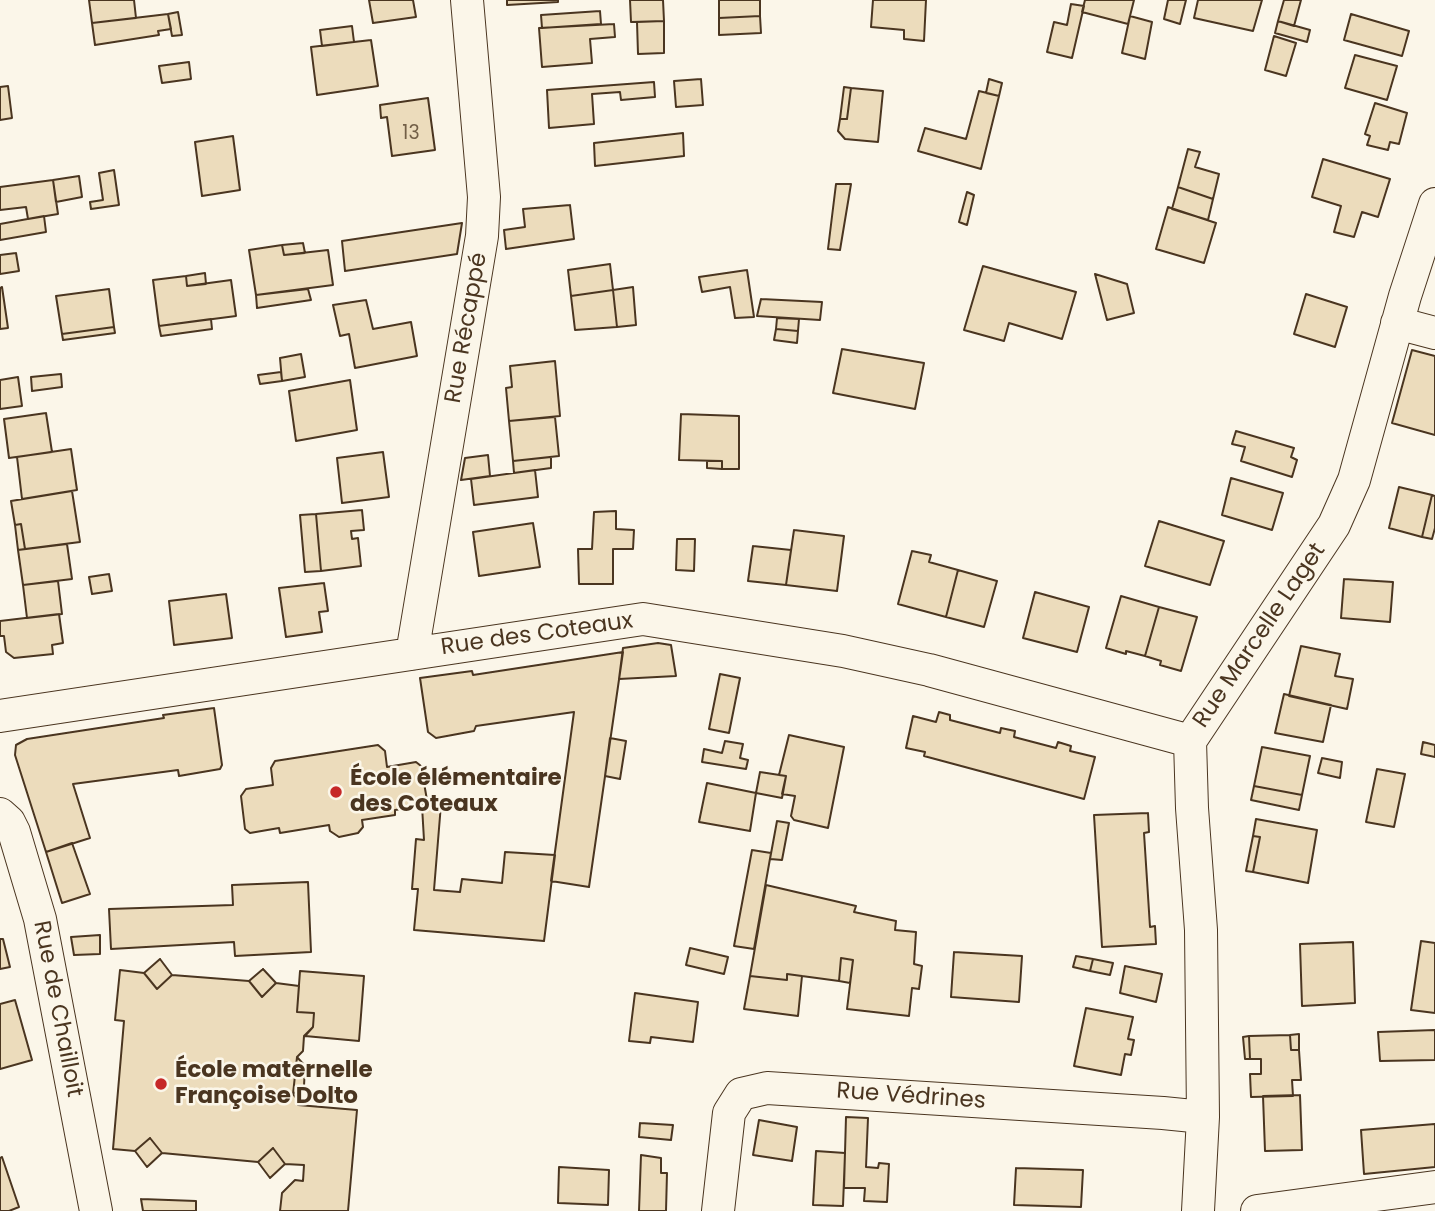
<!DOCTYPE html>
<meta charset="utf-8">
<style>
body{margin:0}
canvas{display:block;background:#fbf6e9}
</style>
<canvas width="1435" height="1211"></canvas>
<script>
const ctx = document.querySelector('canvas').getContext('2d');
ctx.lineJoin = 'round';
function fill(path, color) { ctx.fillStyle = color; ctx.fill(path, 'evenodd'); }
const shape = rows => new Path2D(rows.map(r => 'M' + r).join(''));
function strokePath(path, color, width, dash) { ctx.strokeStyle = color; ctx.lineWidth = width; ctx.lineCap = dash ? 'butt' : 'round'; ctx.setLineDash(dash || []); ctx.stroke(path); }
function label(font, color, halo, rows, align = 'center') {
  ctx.font = font + ' Poppins,sans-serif'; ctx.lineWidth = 5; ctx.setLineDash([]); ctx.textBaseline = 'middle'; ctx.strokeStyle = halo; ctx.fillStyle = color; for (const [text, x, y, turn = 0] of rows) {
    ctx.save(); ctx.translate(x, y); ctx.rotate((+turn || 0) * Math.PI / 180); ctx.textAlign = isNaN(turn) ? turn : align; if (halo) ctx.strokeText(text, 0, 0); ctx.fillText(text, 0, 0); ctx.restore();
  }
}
const building = shape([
 [89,0,134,0,136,18,92,23,89,0],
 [369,0,413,0,416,17,373,23,369,0],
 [507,0,558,0,558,2,507,5,507,0],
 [630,0,663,0,664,21,631,22,630,0],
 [719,0,760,0,760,16,719,18,719,0],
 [873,0,926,0,924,41,904,39,904,30,871,27,873,0],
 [1085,0,1134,0,1128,24,1082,12,1085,0],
 [1168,0,1186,0,1180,24,1164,19,1168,0],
 [1198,0,1262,0,1253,31,1194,18,1198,0],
 [1284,0,1301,0,1294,26,1278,21,1284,0],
 [1071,4,1084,6,1072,58,1047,52,1054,22,1067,25,1071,4],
 [600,11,601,24,542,28,541,15,600,11],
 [178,12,182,35,172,36,168,14,178,12],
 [168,14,171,29,158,31,159,35,95,45,92,23,168,14],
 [1351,14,1409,31,1402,56,1344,40,1351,14],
 [760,16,761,33,719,35,719,18,760,16],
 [1130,16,1152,22,1145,59,1122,53,1130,16],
 [664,21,664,53,638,54,637,22,664,21],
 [1278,21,1310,30,1307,42,1275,33,1278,21],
 [614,24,615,37,590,39,592,63,542,67,539,28,614,24],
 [352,26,354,42,322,46,320,30,352,26],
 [1274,36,1296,43,1286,76,1265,70,1274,36],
 [371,40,378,86,317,95,311,47,371,40],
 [1355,55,1397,66,1387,100,1345,88,1355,55],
 [189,62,191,79,162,83,159,66,189,62],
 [701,79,703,105,676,107,674,81,701,79],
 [989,79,1002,83,999,96,986,93,989,79],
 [654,82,655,97,621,100,620,92,592,94,594,124,549,128,547,90,654,82],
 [8,86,12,118,0,120,0,87,8,86],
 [844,87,851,88,847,119,840,119,844,87],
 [851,88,883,91,878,142,845,139,838,131,840,119,847,119,851,88],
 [979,91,999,96,981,169,918,151,925,128,966,139,979,91],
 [428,98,435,150,392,156,387,117,381,118,380,105,428,98],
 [1375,103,1407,113,1399,144,1390,142,1388,150,1367,145,1370,136,1365,134,1375,103],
 [683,133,684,156,595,166,594,143,683,133],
 [233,136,240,190,202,196,195,142,233,136],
 [1188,149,1200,152,1195,167,1219,174,1213,199,1178,187,1188,149],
 [1323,159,1390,179,1378,217,1362,212,1354,237,1334,232,1341,206,1312,197,1323,159],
 [114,170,119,205,91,209,90,202,103,200,99,173,114,170],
 [79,176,82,197,56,202,53,180,79,176],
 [53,180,58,214,28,219,26,207,0,210,0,187,53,180],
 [836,184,851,184,840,250,828,249,836,184],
 [1178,187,1213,199,1208,220,1172,209,1178,187],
 [967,192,974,195,967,225,959,222,967,192],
 [570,205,574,239,506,249,504,230,525,227,523,209,570,205],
 [1168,207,1216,223,1204,263,1156,249,1168,207],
 [44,216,46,232,0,240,0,224,44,216],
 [462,223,457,254,345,271,342,241,462,223],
 [303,243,305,253,284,255,282,245,303,243],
 [282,245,284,255,328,250,333,285,256,295,249,250,282,245],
 [16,253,19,271,0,274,0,255,16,253],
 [610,264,613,290,571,296,568,270,610,264],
 [983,266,1076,292,1062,339,1009,323,1004,341,964,330,983,266],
 [747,270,754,317,735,318,730,287,702,292,699,277,747,270],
 [205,273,206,284,187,286,186,276,205,273],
 [1095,274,1127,284,1134,313,1107,320,1095,274],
 [186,276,187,286,231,280,236,316,159,326,153,280,186,276],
 [2,287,8,328,0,329,0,288,2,287],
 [633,287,636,325,617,327,613,290,633,287],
 [109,289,114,327,62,334,56,296,109,289],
 [308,289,311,300,257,308,256,295,308,289],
 [613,290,617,327,575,330,571,296,613,290],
 [1306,294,1347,307,1335,347,1294,334,1306,294],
 [761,299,822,302,820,320,757,316,761,299],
 [366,300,373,329,411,322,417,356,355,368,349,334,340,336,333,305,366,300],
 [777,318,799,319,798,331,776,329,777,318],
 [211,319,212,329,161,336,159,326,211,319],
 [114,327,115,333,63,340,62,334,114,327],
 [776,329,798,331,797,343,774,340,776,329],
 [842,349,924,363,915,409,833,393,842,349],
 [1412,350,1435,356,1435,435,1392,423,1412,350],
 [301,354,305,377,282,381,280,358,301,354],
 [555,361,560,416,509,421,506,388,512,387,510,366,555,361],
 [281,372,282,381,260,384,258,375,281,372],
 [61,374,62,387,32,391,31,377,61,374],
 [18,377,22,406,0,409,0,380,18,377],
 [350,380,357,430,296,441,289,391,350,380],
 [46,413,52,452,9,458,4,419,46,413],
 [681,414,739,416,739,469,722,469,722,461,679,460,681,414],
 [555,417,559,456,513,461,509,421,555,417],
 [1236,431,1294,448,1291,457,1297,460,1292,477,1241,461,1245,447,1232,444,1236,431],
 [71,449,77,490,22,499,17,457,71,449],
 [383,452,389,497,342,503,337,458,383,452],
 [488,455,490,476,461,480,465,458,488,455],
 [551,457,551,468,514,473,513,461,551,457],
 [707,461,722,461,722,469,707,468,707,461],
 [535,470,538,497,474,505,471,479,535,470],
 [1231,478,1283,493,1272,530,1222,515,1231,478],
 [1399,487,1432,495,1422,537,1389,528,1399,487],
 [72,491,80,542,25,549,21,524,15,525,11,501,72,491],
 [1432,495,1435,496,1435,528,1432,539,1422,537,1432,495],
 [362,510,364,530,351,531,352,539,358,538,361,566,321,571,316,514,362,510],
 [616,511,616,529,634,530,633,549,613,549,613,584,579,584,578,549,592,549,594,512,616,511],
 [316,514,321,571,305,572,300,515,316,514],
 [1159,521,1224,541,1210,585,1145,566,1159,521],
 [533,523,540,567,479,576,473,532,533,523],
 [21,524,25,549,18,550,15,525,21,524],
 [794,530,844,536,837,591,786,585,794,530],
 [677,539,695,539,694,571,676,570,677,539],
 [67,544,72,579,23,585,18,550,67,544],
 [753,546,791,550,786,585,748,581,753,546],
 [912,551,931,555,929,562,958,570,946,617,898,604,912,551],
 [958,570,997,581,984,627,946,617,958,570],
 [109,574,112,591,92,594,89,577,109,574],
 [1344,579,1393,582,1390,622,1341,618,1344,579],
 [58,581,62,614,27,618,23,585,58,581],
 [324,583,328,611,319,612,322,632,286,637,279,588,324,583],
 [1035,592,1089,607,1077,652,1023,638,1035,592],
 [226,594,232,638,174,645,169,601,226,594],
 [1121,596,1159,607,1145,656,1126,651,1126,654,1106,648,1121,596],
 [1159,607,1197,617,1181,671,1160,665,1161,661,1145,656,1159,607],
 [59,614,63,643,52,645,53,654,14,658,6,652,4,636,0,636,0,621,59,614],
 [658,643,671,645,676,676,619,679,623,648,658,643],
 [1301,646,1340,654,1335,676,1353,679,1347,709,1289,696,1301,646],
 [623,652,589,887,551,881,574,712,476,726,474,731,436,738,428,732,420,678,472,671,473,675,623,652],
 [720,674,740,678,729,733,709,729,720,674],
 [1284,694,1331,705,1323,742,1275,733,1284,694],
 [214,708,222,765,220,769,179,776,178,770,73,784,90,838,46,852,15,755,16,745,27,739,164,718,163,715,214,708],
 [939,712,950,715,950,720,1000,733,1001,728,1015,731,1014,737,1056,748,1058,742,1071,746,1070,751,1095,757,1084,799,924,756,925,752,906,748,913,716,936,722,939,712],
 [789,735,844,747,828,828,794,820,791,816,795,796,782,794,786,776,779,775,789,735],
 [610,738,626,741,620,779,605,776,610,738],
 [725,741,743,744,740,758,748,760,746,769,702,762,704,749,722,753,725,741],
 [1423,742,1435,745,1435,757,1421,754,1423,742],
 [378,745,385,751,387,767,416,762,421,766,427,800,423,806,395,810,395,815,362,820,363,827,358,833,339,837,330,831,329,825,280,833,279,828,250,833,245,829,241,796,246,789,273,785,271,768,275,761,378,745],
 [1262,747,1310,756,1302,795,1254,786,1262,747],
 [1322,758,1342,762,1340,778,1318,773,1322,758],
 [1377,769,1405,774,1394,827,1366,822,1377,769],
 [760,772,786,776,782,798,756,793,750,831,699,822,707,783,756,793,760,772],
 [1254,786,1302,795,1299,810,1251,800,1254,786],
 [425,803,441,804,434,890,460,892,462,879,502,883,505,852,555,855,544,941,414,930,418,889,412,889,416,839,424,840,422,806,425,803],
 [1148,813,1149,832,1144,833,1150,927,1155,926,1156,944,1102,947,1094,815,1148,813],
 [1256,819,1317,830,1308,883,1253,872,1260,837,1253,836,1256,819],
 [777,821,789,823,782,860,770,859,777,821],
 [1253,836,1260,837,1253,872,1246,871,1253,836],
 [72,843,90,894,62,903,46,852,72,843],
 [752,850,771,853,754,949,734,946,752,850],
 [308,882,311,952,235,956,234,942,111,949,109,909,233,905,232,885,308,882],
 [766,885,856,906,854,912,896,921,895,930,916,932,914,964,922,966,919,989,912,988,909,1016,847,1009,853,960,841,958,839,981,787,974,787,980,750,976,766,885],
 [100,935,100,954,74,955,71,937,100,935],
 [0,939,3,939,10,967,0,969,0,939],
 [1421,941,1435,943,1435,1013,1411,1010,1421,941],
 [1353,942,1355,1003,1302,1006,1300,944,1353,942],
 [690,948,728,957,724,974,686,965,690,948],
 [954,952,1022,956,1019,1002,951,997,954,952],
 [1076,956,1093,959,1090,971,1073,967,1076,956],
 [841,958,853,960,850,983,839,981,841,958],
 [160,959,172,975,157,989,144,973,160,959],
 [1093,959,1113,963,1110,975,1090,971,1093,959],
 [1125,966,1162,974,1156,1002,1120,993,1125,966],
 [263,969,276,983,262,997,249,981,263,969],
 [120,970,144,973,157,989,172,975,249,981,262,997,276,983,299,986,297,1012,314,1013,313,1027,304,1036,303,1051,297,1057,293,1094,298,1100,298,1105,357,1110,348,1211,280,1211,282,1193,295,1180,303,1181,304,1165,285,1164,273,1148,258,1162,162,1153,150,1138,135,1151,113,1149,124,1021,115,1020,120,970],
 [300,971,364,976,359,1041,305,1036,313,1027,314,1013,297,1012,300,971],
 [787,974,802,976,798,1016,744,1009,750,976,787,980,787,974],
 [635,993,698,1002,693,1042,651,1037,650,1043,629,1041,635,993],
 [15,1000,32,1060,0,1069,0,1004,15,1000],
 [1086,1008,1133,1017,1128,1039,1134,1040,1131,1055,1125,1054,1121,1075,1074,1066,1086,1008],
 [1435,1030,1435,1060,1380,1061,1378,1032,1435,1030],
 [1299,1034,1299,1050,1291,1050,1290,1035,1299,1034],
 [1290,1035,1291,1050,1299,1050,1301,1080,1292,1080,1293,1096,1251,1097,1250,1074,1261,1074,1261,1059,1250,1059,1249,1036,1290,1035],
 [1249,1036,1250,1059,1245,1059,1243,1037,1249,1036],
 [297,1057,305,1066,304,1086,293,1094,297,1057],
 [1300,1095,1302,1150,1265,1151,1263,1096,1300,1095],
 [846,1117,868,1118,866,1167,878,1168,879,1163,889,1164,887,1202,864,1201,865,1188,844,1188,846,1117],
 [759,1120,797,1127,792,1161,753,1155,759,1120],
 [640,1123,673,1125,671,1140,639,1137,640,1123],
 [1435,1124,1435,1167,1364,1174,1361,1130,1435,1124],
 [150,1138,162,1153,147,1167,135,1151,150,1138],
 [273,1148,285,1164,270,1178,258,1162,273,1148],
 [816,1151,845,1153,843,1206,813,1205,816,1151],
 [641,1155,661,1158,661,1173,667,1173,666,1211,639,1211,641,1155],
 [2,1157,19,1207,9,1211,0,1211,0,1158,2,1157],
 [559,1167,609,1170,608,1205,558,1203,559,1167],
 [1016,1168,1083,1170,1081,1207,1014,1205,1016,1168],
 [141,1199,196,1201,196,1211,143,1211,141,1199]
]);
fill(building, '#ecdcbc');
strokePath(building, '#4a3520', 2);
const street = shape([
 [1397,323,1435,333],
 [412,654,482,236,484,197,467,0],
 [0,716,643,619,843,651,929,670,1190,741],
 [0,814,9,822,14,832,40,919,96,1211],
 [718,1211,729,1113,741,1094,767,1088,1163,1113,1203,1117],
 [1198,1211,1203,1117,1201,930,1192,808,1190,741,1334,525,1354,480,1405,296,1435,204],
 [1257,1211,1435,1187]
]);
strokePath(street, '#4a3520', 34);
strokePath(street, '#fbf6e9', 32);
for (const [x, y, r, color] of [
 [336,792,7,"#c62828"],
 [161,1084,7,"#c62828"]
]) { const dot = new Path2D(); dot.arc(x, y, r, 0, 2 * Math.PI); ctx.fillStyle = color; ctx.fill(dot); strokePath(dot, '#fbf6e9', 2.5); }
label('19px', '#725f47', null, [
 ["13",411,134]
]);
label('23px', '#4a3520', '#fbf6e9', [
 ["Rue Récappé",467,328,-80],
 ["Rue des Coteaux",537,635,-8],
 ["Rue Marcelle Laget",1260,636,-56],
 ["Rue de Chailloit",57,1009,79],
 ["Rue Védrines",911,1097,4]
]);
label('bold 23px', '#4a3520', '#fbf6e9', [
 ["École élémentaire",350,779],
 ["des Coteaux",350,805],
 ["École maternelle",175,1071],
 ["Françoise Dolto",175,1097]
], 'left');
</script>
